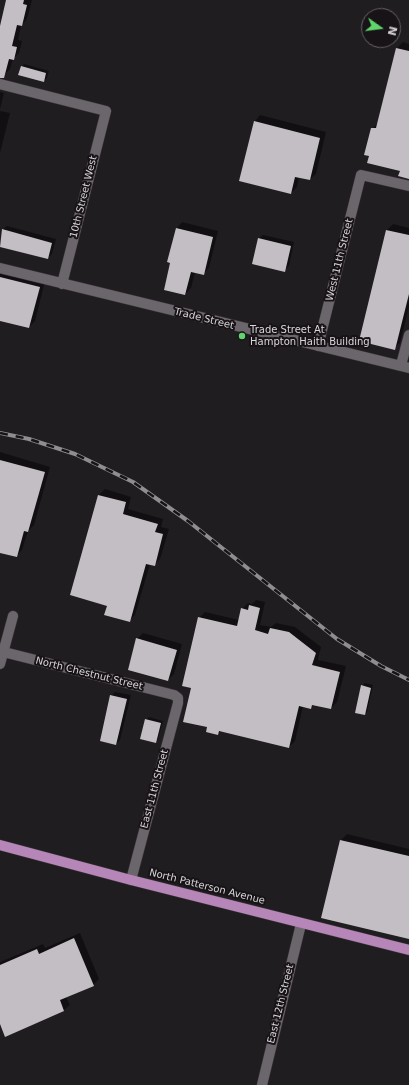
<!DOCTYPE html>
<style>
body{margin:0}
#map{position:relative;width:409px;height:1085px;overflow:hidden;background:#201d20;font-family:"DejaVu Sans",sans-serif}
canvas{display:block}
.north{position:absolute;left:361px;top:8px;width:40px;height:40px;box-sizing:border-box;background:#171317;border:1px solid #656165;border-radius:50%;rotate:104deg;font-size:11px;font-weight:700;line-height:16px;text-align:center;color:#d9d7d9}
.north::after{content:'';display:block;margin:auto;width:14px;height:18px;background:#60d56b;clip-path:polygon(50% 0,100% 100%,50% 72%,0 100%)}
</style>
<div id="map">
<canvas width="409" height="1085"></canvas>
<div class="north">N</div>
</div>
<script>
const ctx = document.querySelector('canvas').getContext('2d');
ctx.lineJoin = 'round';
function fill(path, color) { ctx.fillStyle = color; ctx.fill(path, 'evenodd'); }
const shape = rows => new Path2D(rows.map(r => 'M' + r).join(''));
function strokePath(path, color, width, dash) { ctx.strokeStyle = color; ctx.lineWidth = width; ctx.lineCap = dash ? 'butt' : 'round'; ctx.setLineDash(dash || []); ctx.stroke(path); }
function label(font, color, halo, rows, align = 'center') {
  ctx.font = font + ' "DejaVu Sans",sans-serif'; ctx.lineWidth = 4; ctx.setLineDash([]); ctx.textBaseline = 'middle'; ctx.strokeStyle = halo; ctx.fillStyle = color; for (const [text, x, y, turn = 0] of rows) {
    ctx.save(); ctx.translate(x, y); ctx.rotate((+turn || 0) * Math.PI / 180); ctx.textAlign = isNaN(turn) ? turn : align; if (halo) ctx.strokeText(text, 0, 0); ctx.fillText(text, 0, 0); ctx.restore();
  }
}
fill(shape([
 [7,0,32,0,27,19,21,26,18,40,22,41,19,53,13,59,10,69,4,75,0,74,0,30],
 [403,42,409,44,409,177,401,170,372,129,378,123,397,48],
 [24,64,49,71,47,78,44,81,22,67],
 [0,92,4,93,0,109],
 [0,111,10,113,0,153],
 [260,115,326,132,316,174,310,179,299,177,297,187,291,193,240,181,255,121],
 [182,222,218,231,209,268,203,274,195,272,191,288,185,294,171,262,168,261,177,228],
 [393,224,409,228,409,307,400,343,394,348,360,340,387,230],
 [7,226,56,239,52,254,48,258,0,246,2,230],
 [263,235,294,242,289,266,284,270,258,239],
 [0,270,45,281,35,321,29,327,0,320],
 [0,452,50,467,34,525,28,531,22,550,16,556,0,552],
 [105,489,131,497,128,509,163,519,161,527,169,529,160,559,154,565,150,564,135,615,129,621,108,605,71,595,99,495],
 [256,600,265,602,260,625,271,627,276,623,295,627,321,647,318,660,346,666,337,702,331,708,314,704,310,708,303,706,295,741,289,747,221,731,218,733,208,727,193,687,199,618,205,612,239,620,242,609,248,603,252,604],
 [143,633,182,644,174,674,168,680,137,639],
 [365,683,373,685,367,712,364,714,362,686],
 [115,692,131,695,120,740,116,744,111,696],
 [149,717,163,721,158,739,156,742,146,720],
 [347,834,409,849,409,938,322,917,341,840],
 [80,933,99,979,93,985,66,997,70,1005,64,1010,6,1036,0,1022,0,962,43,944,45,948]
]), '#0007');
fill(shape([
 [6,0,24,0,23,4,27,5,22,26,17,25,12,46,17,47,14,60,9,59,4,78,0,78,0,26],
 [396,48,409,51,409,179,398,176,400,171,367,163,369,156,364,155,371,128,376,128],
 [21,66,46,73,44,82,18,75],
 [254,121,320,138,310,180,295,177,291,194,239,181],
 [176,228,213,237,204,275,191,272,185,295,164,290,170,263,167,262],
 [2,229,52,243,48,259,0,247],
 [386,230,409,235,409,294,395,350,359,341],
 [258,238,291,246,285,272,252,264],
 [0,277,40,287,29,328,0,321],
 [0,460,45,472,28,532,24,531,17,557,0,553],
 [98,495,126,502,123,514,158,524,155,532,163,534,155,566,146,564,130,622,104,615,107,606,70,595],
 [249,605,260,608,255,630,268,634,270,628,289,632,316,653,312,665,340,672,331,709,312,705,311,709,299,706,289,748,219,731,218,735,206,732,207,727,183,722,191,688,182,686,198,617,237,626,241,608,248,610],
 [136,638,177,650,168,681,128,670],
 [361,685,371,688,365,715,355,713],
 [110,695,127,699,116,745,100,741],
 [145,719,161,723,156,743,140,739],
 [340,840,409,856,409,939,321,918],
 [74,938,94,986,60,1000,64,1011,5,1037,0,1024,0,965,37,949,39,954]
]), '#c3bec3');
const minor = shape([
 [0,84,106,111,62,284],
 [0,268,409,368],
 [318,346,361,175,409,186],
 [401,365,409,335],
 [0,651,174,695,178,698,178,703,131,880],
 [0,664,13,616],
 [262,1085,301,924]
]);
const major = shape([
 [0,845,131,880,409,950]
]);
strokePath(minor, '#3c393c', 11);
strokePath(major, '#3c393c', 11);
strokePath(minor, '#6b666b', 10);
strokePath(major, '#b786b8', 10);
const rail = shape([
 [0,433,29,439,75,454,133,482,188,521,337,639,381,666,409,680]
]);
strokePath(rail, '#8f8d8f', 4);
strokePath(rail, '#171317', 2.5, [8]);
for (const [x, y, r, color] of [
 [242,336,4,"#60d56b"]
]) { const dot = new Path2D(); dot.arc(x, y, r, 0, 2 * Math.PI); ctx.fillStyle = color; ctx.fill(dot); strokePath(dot, '#171317', 1.5); }
label('10px', '#d9d7d9', '#171317', [
 ["10th Street West",84,197,-76],
 ["West 11th Street",340,260,-76],
 ["Trade Street",204,319,14],
 ["North Chestnut Street",89,674,14],
 ["East 11th Street",155,789,-75],
 ["North Patterson Avenue",207,887,14],
 ["East 12th Street",281,1004,-76]
]);
label('10px', '#d9d7d9', '#171317', [
 ["Trade Street At",250,330],
 ["Hampton Haith Building",250,342]
], 'left');
</script>
